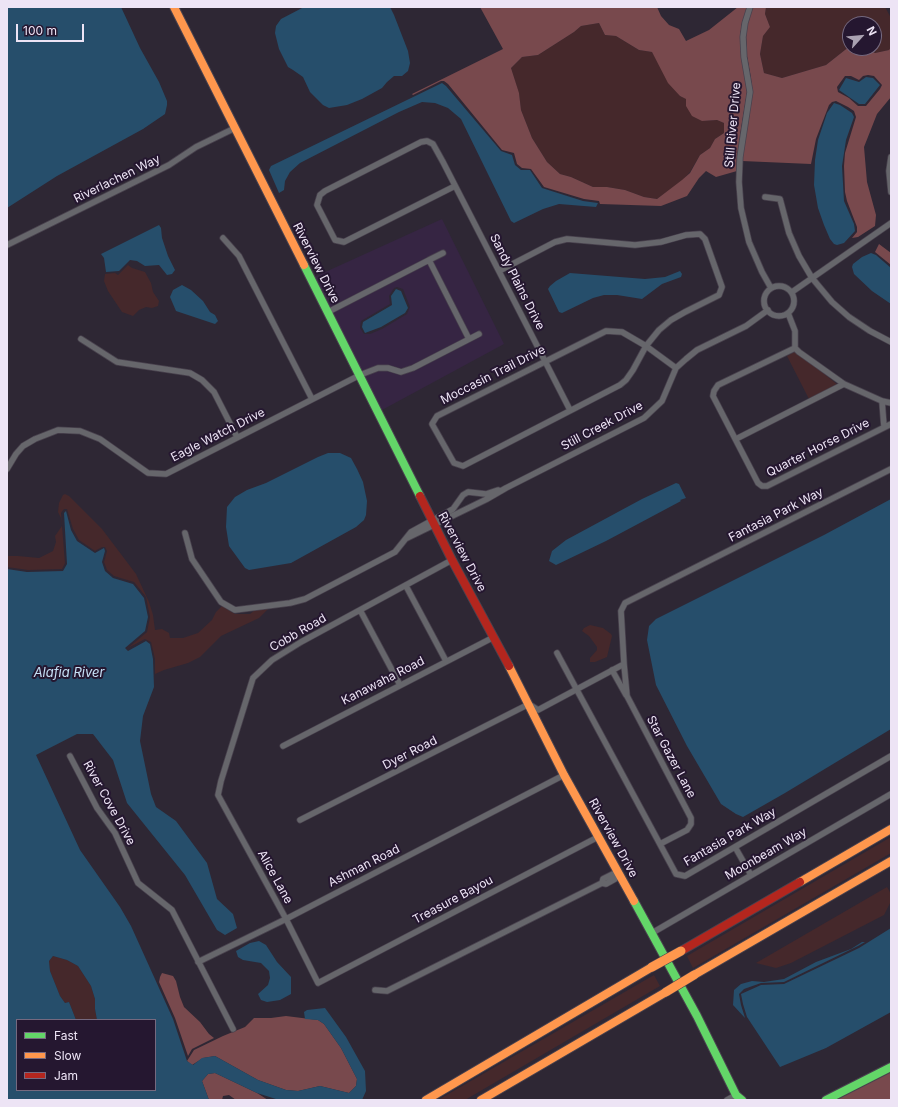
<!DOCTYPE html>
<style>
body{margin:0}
#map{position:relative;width:898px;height:1107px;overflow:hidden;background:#2e2734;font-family:Inter,sans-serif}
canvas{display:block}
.frame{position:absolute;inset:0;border:8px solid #ede4f5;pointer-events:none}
.legend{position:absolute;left:16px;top:1019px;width:140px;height:72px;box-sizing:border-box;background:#251730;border:1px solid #75697f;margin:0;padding:5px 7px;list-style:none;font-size:12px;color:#ede4f5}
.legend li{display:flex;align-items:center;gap:8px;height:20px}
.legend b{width:20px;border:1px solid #75697f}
.north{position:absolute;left:842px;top:16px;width:40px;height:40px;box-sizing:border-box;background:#251730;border:1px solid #75697f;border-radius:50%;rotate:63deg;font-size:11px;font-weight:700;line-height:16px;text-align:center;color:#ede4f5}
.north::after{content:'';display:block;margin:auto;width:14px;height:18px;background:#aaa2b1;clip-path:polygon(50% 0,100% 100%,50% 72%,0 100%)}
.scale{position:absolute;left:16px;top:24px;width:68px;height:18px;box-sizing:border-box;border:2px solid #ede4f5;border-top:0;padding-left:5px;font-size:12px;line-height:14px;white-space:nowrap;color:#ede4f5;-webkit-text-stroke:3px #251730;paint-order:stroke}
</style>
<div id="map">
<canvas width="898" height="1107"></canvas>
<div class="frame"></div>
<ul class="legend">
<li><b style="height:5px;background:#63d668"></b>Fast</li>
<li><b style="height:5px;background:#ff974d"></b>Slow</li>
<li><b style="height:5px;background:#b3261e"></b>Jam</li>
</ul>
<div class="north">N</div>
<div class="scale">100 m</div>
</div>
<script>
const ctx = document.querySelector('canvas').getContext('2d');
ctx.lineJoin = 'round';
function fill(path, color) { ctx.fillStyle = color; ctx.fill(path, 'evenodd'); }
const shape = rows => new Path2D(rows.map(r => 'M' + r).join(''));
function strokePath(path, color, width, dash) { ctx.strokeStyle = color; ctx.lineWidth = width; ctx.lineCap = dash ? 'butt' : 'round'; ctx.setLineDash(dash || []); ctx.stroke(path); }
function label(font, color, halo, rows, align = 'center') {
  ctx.font = font + ' Inter,sans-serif'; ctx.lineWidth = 4; ctx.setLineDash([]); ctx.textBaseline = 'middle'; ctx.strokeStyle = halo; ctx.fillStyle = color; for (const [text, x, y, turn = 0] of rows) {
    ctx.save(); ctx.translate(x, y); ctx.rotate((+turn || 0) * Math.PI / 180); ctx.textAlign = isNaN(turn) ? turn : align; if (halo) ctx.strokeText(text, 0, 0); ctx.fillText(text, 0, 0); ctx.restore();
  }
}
fill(shape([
 [442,219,504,344,382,410,312,278],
 [397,287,403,289,410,307,407,314,382,329,370,334,364,334,360,328,361,321,390,304,389,296,394,288]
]), '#362543');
fill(shape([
 [766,7,885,7,891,18,891,47,889,50,875,53,865,48,874,48,874,24,850,24,850,46,826,65,782,78,764,73,760,54,763,36,770,27,765,14],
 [599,23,605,35,616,36,639,50,652,52,680,96,687,99,702,121,717,120,724,123,724,133,715,139,710,148,700,155,690,172,682,181,657,199,644,197,625,190,607,187,593,187,571,177,560,174,547,162,532,138,521,110,519,94,511,68,522,57,538,55,574,32,581,26],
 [128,265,132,268,145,272,151,283,153,292,159,301,158,306,152,308,146,307,139,310,133,316,122,312,108,291,104,281,105,274,115,273,118,275],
 [796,351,838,385,809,399,787,356],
 [65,494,69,496,102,529,136,574,149,602,153,615,155,630,162,629,169,633,170,638,183,638,198,633,212,620,216,612,222,606,235,614,250,614,255,610,268,609,259,618,221,636,200,657,188,663,164,670,155,674,155,659,151,642,145,639,128,648,147,632,150,617,146,597,134,582,114,576,107,570,104,562,107,551,105,547,102,547,95,551,79,540,73,529,67,509,64,509,61,513,65,563,62,569,28,570,7,567,7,556,18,556,39,558,53,551,56,542,55,536,62,526,61,518,58,512,59,503,63,495],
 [590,625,603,628,611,634,612,636,607,657,595,662,590,662,590,658,597,650,597,647,589,636,582,631,584,628],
 [891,837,891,853,693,968,687,956],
 [887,887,891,894,891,901,884,915,791,963,776,968,756,963],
 [53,956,67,960,78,966,91,986,95,999,95,1009,97,1020,76,1020,69,1002,65,1003,60,996,50,971,49,961],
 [654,975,660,986,465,1100,438,1100]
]), '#45282b');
fill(shape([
 [480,7,657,7,661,16,669,25,679,29,686,41,709,30,738,7,748,7,742,23,740,37,747,92,740,135,737,171,716,177,706,171,699,178,687,196,661,206,600,204,599,201,584,199,544,187,531,169,522,168,517,164,514,153,502,150,448,84,444,81,441,81,413,95,412,94,503,49],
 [599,23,605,35,616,36,639,50,652,52,668,83,680,96,686,99,686,106,692,116,702,121,717,120,724,123,724,133,715,139,710,148,700,155,690,173,682,180,657,199,644,197,625,190,607,187,593,187,571,177,560,174,547,162,532,138,521,110,519,93,511,68,522,57,538,55,574,32,581,26],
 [753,7,766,7,765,14,770,27,763,36,760,54,764,73,782,78,826,65,850,46,850,48,865,48,875,53,889,50,891,47,891,97,877,114,864,147,867,182,876,215,875,226,858,237,852,238,857,232,857,227,847,201,845,192,844,166,845,153,856,117,854,111,848,107,836,101,832,102,829,105,816,139,811,164,742,161,745,135,752,92,751,78,747,56,746,37,747,23],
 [868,75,874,76,882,85,880,89,866,106,858,106,849,98,838,92,837,87,845,76,851,76,859,80,863,76],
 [879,244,891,253,891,265,875,252],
 [162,973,173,976,176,981,180,997,184,1007,200,1022,209,1034,214,1038,192,1049,188,1056,175,1018,159,982,160,977],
 [286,1016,318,1020,324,1024,341,1048,357,1079,356,1086,349,1093,320,1086,298,1091,286,1090,258,1080,215,1056,203,1058,192,1065,187,1061,194,1050,223,1036,245,1027,254,1018,271,1018],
 [891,1070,891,1100,836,1100,888,1071],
 [215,1073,257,1093,268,1100,236,1100,229,1095,223,1096,222,1100,209,1100,202,1081,208,1074]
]), '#78494d');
fill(shape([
 [7,7,121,7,140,48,159,82,167,101,167,105,165,114,143,129,57,176,7,208],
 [304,7,390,7,394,15,408,51,410,63,408,71,402,76,394,76,387,82,382,88,362,99,347,105,329,108,323,105,310,92,303,77,293,70,288,67,279,49,275,33,276,26,281,19],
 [866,77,873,78,880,85,865,104,859,104,839,90,846,78,859,82],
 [442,83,446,86,501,151,512,155,515,165,521,170,530,170,542,188,583,201,598,203,596,207,559,204,543,209,514,223,511,221,461,119,448,108,435,103,422,102,399,112,300,163,290,172,285,181,284,190,279,193,269,170,271,166],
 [834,103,840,105,852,113,854,117,846,140,842,166,844,201,854,224,855,231,844,243,837,245,834,244,830,239,824,225,818,208,814,185,815,160,818,140,827,113],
 [159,225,161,228,162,238,168,256,175,270,172,274,167,275,159,265,145,266,137,261,130,260,119,271,106,272,104,258,101,254],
 [871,253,876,255,891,268,891,304,872,291,854,274,852,267,853,264,862,257],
 [680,271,682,274,681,277,662,284,642,299,617,295,604,295,593,298,562,313,559,312,548,289,550,286,556,281,570,273,645,279,665,277],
 [182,285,191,290,203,301,210,312,215,315,218,321,215,324,176,311,170,297,173,290],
 [396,289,401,291,408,308,405,313,381,327,365,333,362,327,363,322,392,305,391,296],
 [328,453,340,453,351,458,357,469,363,482,367,501,366,515,364,520,356,527,291,563,249,570,245,568,229,546,226,527,227,507,235,497,247,490,266,483,318,457],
 [676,483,679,484,686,498,680,500,681,501,606,541,556,565,549,561,552,551,566,540,642,499],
 [891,499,891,729,785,793,743,817,736,814,721,804,687,746,656,685,647,640,649,626,656,619,824,535],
 [66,511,71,530,77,541,95,553,104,548,105,551,102,562,105,571,113,578,133,584,144,598,148,617,145,631,125,648,128,651,146,641,150,644,153,659,154,687,143,716,140,741,151,794,156,807,176,821,207,863,217,899,233,914,237,928,225,935,217,930,185,875,127,803,113,760,93,734,77,734,36,755,80,850,120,907,131,926,173,1019,187,1061,193,1065,202,1058,215,1056,258,1080,286,1090,298,1091,320,1086,349,1093,356,1086,357,1079,341,1048,324,1024,318,1020,305,1019,304,1012,307,1010,325,1008,346,1037,365,1071,366,1091,362,1100,279,1100,257,1093,215,1073,208,1074,202,1081,209,1100,7,1100,7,569,27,572,63,571,67,564,64,513],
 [53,956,67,960,78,966,91,986,95,999,95,1009,97,1020,155,1020,155,1090,17,1090,17,1020,76,1020,69,1002,65,1003,60,996,50,971,49,961],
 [891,928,891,1012,826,1048,780,1067,747,1017,743,1004,741,994,761,985,784,984,859,948],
 [259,941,266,945,277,962,291,977,291,994,280,1000,267,1002,261,1000,258,994,268,985,270,978,269,971,261,963,243,960,238,957,236,951,250,943],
 [862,942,865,942,858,946,784,982,761,983,744,989,739,994,741,1005,745,1018,733,1005,734,990,741,984,752,981,764,982,784,979,816,962,851,949]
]), '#264e6b');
const street = shape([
 [750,7,745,23,743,37,744,57,750,92,740,157,739,182,741,208,749,242,762,272,771,288],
 [891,157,889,171,891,192],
 [455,186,344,242,335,240,317,205,320,195,325,191,421,142,427,141,433,144,443,162,570,410],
 [765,197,780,199,789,233,799,256,812,278,832,302,849,317,870,331,891,342],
 [223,238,239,256,312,399],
 [7,245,169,165,196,147,235,128],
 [443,253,429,260,469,339],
 [499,271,555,242,567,239,635,245,661,242,686,235,700,234,705,239,722,287,719,295,685,312,671,320,659,330,646,346,633,370,626,380,620,385,463,466,454,463,432,424,437,416,606,331,622,332,646,346,676,368],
 '764 301a15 15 0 1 1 30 0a15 15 0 1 1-30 0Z',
 [792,292,891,223],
 [328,312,429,260],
 [788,313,795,331,795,348,799,352,844,384,882,401,891,403],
 [81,339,117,362,190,373,202,380,214,392,237,437],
 [795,348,718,385,714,391,713,396,758,483,762,486,767,486,891,424],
 [882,401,884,427],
 [736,439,844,384],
 [7,469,16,454,23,446,35,439,58,430,80,431,100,439,148,473,166,474,360,375,378,368,388,368,401,372,413,368,479,334],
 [185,533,192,559,221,602,235,610,290,603,305,599,395,552,411,532,453,509,463,495,468,492,486,494,498,490],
 [407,538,487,499,506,488,644,418,662,401,676,368,686,359,697,350,746,326,768,310],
 [452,560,301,642,272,660,253,678,221,781,218,795,286,919,318,983,598,837],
 [406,586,446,661],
 [360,610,400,685],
 [557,653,676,874,685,876,891,756],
 [624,664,627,696,691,818,691,824,687,830,660,844],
 [612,670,626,695],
 [283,746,494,637],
 [70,756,97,808,115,833,138,883,172,910,233,1029],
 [300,820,529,704,538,710,624,664,621,611,625,603,891,469],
 [735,847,751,875],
 [602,883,606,884,615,879,616,875,619,874],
 [652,933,891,794],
 [198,962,286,919,564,775],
 [375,990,387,991,602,883,603,879,613,874,616,875],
 [727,1100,736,1095]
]);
const fast = shape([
 [304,265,420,496],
 [634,901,697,1016,736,1095,742,1100],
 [826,1100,891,1067]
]);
const slow = shape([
 [174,7,304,265],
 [509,666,564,775,634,901],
 [800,882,891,829],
 [694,975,891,861],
 [426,1100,652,967],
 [481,1100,666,992]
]);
const jam = shape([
 [420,496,452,560,509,666],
 [681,951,800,882]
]);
strokePath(street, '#49424e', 7);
strokePath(fast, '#49424e', 10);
strokePath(slow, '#49424e', 10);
strokePath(jam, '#49424e', 10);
strokePath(street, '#66666b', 5.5);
strokePath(fast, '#63d668', 8);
strokePath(slow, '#ff974d', 8);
strokePath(jam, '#b3261e', 8);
const slowBridge = shape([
 [652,967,681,951],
 [666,992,694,975]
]);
strokePath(slowBridge, '#49424e', 10, []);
strokePath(slowBridge, '#ff974d', 9);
label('12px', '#ede4f5', '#251730', [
 ["Still River Drive",733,125,-85],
 ["Riverlachen Way",117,179,-26],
 ["Riverview Drive",316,263,63],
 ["Sandy Plains Drive",517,282,63],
 ["Moccasin Trail Drive",493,375,-27],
 ["Still Creek Drive",602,426,-28],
 ["Eagle Watch Drive",218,435,-27],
 ["Quarter Horse Drive",818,448,-27],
 ["Fantasia Park Way",776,515,-27],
 ["Riverview Drive",462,552,62],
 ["Cobb Road",298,633,-30],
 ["Kanawaha Road",383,681,-27],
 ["Dyer Road",410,753,-27],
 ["Star Gazer Lane",671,757,62],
 ["River Cove Drive",109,803,61],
 ["Fantasia Park Way",730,837,-30],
 ["Riverview Drive",613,838,61],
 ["Moonbeam Way",766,854,-30],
 ["Ashman Road",364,866,-27],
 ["Alice Lane",275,877,61],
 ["Treasure Bayou",453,900,-28]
]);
label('italic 13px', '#c6e1f6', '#251730', [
 ["Alafia River",69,673]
]);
</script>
